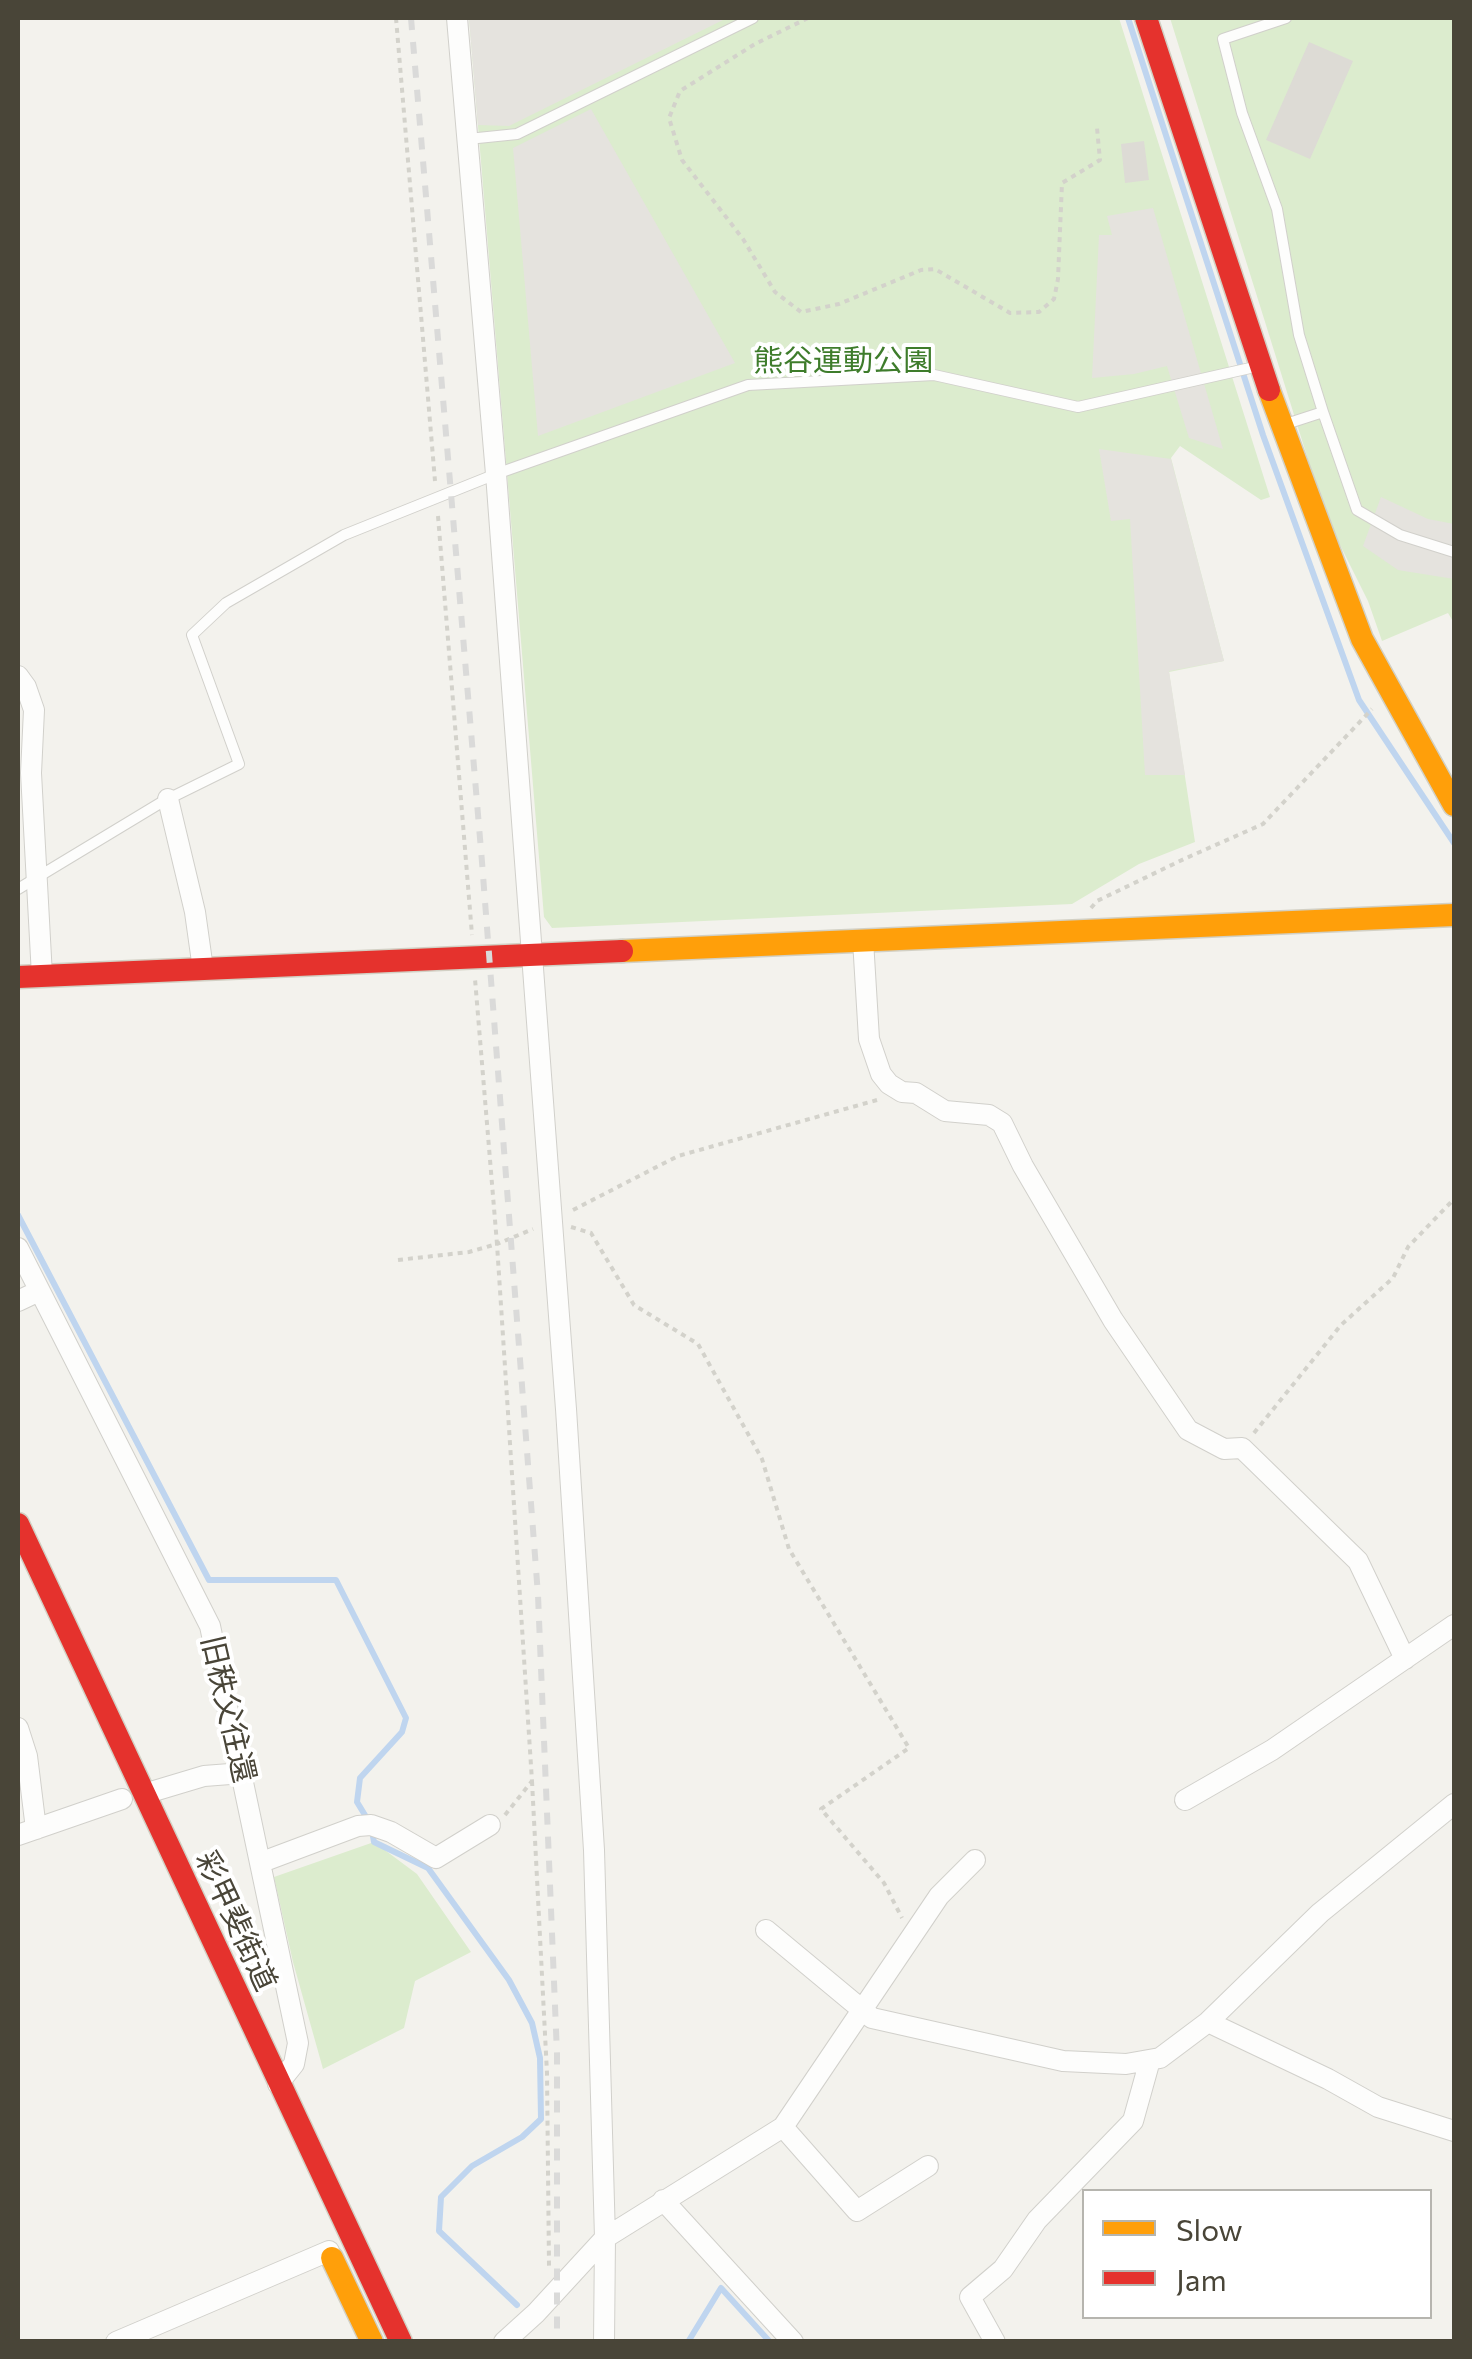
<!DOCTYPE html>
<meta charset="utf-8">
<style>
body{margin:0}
#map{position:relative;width:1472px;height:2359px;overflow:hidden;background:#f3f2ed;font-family:Commissioner,sans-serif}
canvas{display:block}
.frame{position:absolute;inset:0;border:20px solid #494538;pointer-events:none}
.legend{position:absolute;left:1082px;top:2189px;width:350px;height:130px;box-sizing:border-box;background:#fff;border:2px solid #b6b5af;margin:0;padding:12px 18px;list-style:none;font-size:30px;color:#494538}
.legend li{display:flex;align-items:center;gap:20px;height:50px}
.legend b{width:50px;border:2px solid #b6b5af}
</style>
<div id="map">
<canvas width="1472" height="2359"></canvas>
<div class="frame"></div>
<ul class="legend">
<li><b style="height:12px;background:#ff9f0a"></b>Slow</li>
<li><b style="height:12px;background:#e5322d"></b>Jam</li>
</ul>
</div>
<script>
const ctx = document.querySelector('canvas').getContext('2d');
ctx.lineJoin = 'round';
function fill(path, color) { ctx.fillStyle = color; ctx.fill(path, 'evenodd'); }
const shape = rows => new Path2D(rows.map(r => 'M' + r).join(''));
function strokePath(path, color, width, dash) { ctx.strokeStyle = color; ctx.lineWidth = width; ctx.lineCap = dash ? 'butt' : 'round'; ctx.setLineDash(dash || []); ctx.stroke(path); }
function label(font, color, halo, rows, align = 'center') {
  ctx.font = font + ' Commissioner,"Noto Sans JP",sans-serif'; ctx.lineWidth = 8; ctx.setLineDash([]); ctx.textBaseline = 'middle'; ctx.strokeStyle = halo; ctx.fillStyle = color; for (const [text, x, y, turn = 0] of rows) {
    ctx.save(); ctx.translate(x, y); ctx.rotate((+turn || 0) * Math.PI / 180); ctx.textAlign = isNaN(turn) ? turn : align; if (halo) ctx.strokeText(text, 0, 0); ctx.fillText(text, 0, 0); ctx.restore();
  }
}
fill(shape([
 [469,18,1119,18,1270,497,1261,500,1180,446,1171,458,1224,661,1169,672,1195,842,1139,864,1072,904,552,928,544,917],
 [1170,18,1454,18,1454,623,1448,613,1382,641,1368,601,1326,517],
 [374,1842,417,1874,471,1952,415,1981,404,2028,323,2069,293,1962,274,1877]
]), '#dcecce');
fill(shape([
 [469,18,727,18,509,126,478,125],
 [591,109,735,363,538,436,513,148],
 [1153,208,1223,449,1189,438,1167,366,1134,374,1092,378,1099,235,1112,235,1107,216],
 [1099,449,1171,459,1224,661,1169,671,1185,775,1145,775,1130,519,1111,521],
 [1381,497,1428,519,1454,524,1454,579,1398,570,1363,546]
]), '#e5e3de');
strokePath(shape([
 [1128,18,1263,435,1359,700,1454,843],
 [18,1215,209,1580,336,1580,406,1718,402,1732,360,1778,357,1802,371,1825,374,1842,428,1868,509,1980,532,2023,540,2058,541,2119,522,2137,472,2166,441,2197,439,2231,517,2305],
 [688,2342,721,2288,770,2342]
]), '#bfd5ef', 6);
fill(shape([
 [1309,42,1353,61,1310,159,1266,140],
 [1144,141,1149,180,1125,183,1121,144]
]), '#dddbd5');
const lane = shape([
 [1286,18,1223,39,1242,113,1277,209,1299,335,1323,412],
 [468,139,517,134,753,18],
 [1283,425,1323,412,1357,510,1400,535,1454,552],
 [18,889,162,802,239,764,192,635,226,603,344,535,496,474,748,385,934,375,1078,407,1259,366]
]);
const street = shape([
 [457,18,496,474,566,1409,594,1850,605,2238,604,2342],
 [18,676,26,687,34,710,31,773,42,976],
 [168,799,195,912,203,969],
 [863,940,869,1039,881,1074,889,1084,902,1092,916,1093,945,1111,989,1115,1002,1123,1023,1166,1113,1320,1188,1430,1224,1449,1242,1448,1358,1561,1405,1659],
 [18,1248,210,1626,298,2043,294,2064,278,2084],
 [18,1301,39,1291],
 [18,1728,27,1756,36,1829],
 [144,1794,204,1776,243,1773],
 [1185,1800,1272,1750,1454,1625],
 [18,1835,122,1799],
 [262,1862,358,1826,371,1825,391,1832,436,1858,490,1825],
 [766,1930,872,2018,1063,2061,1126,2064,1160,2058,1208,2022,1320,1913,1454,1804],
 [1208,2022,1328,2079,1378,2107,1454,2131],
 [783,2127,857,2211,928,2166],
 [663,2200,793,2342],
 [116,2342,329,2251],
 [504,2342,536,2313,605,2238,783,2127,939,1896,975,1860],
 [995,2342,970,2297,1003,2269,1037,2220,1133,2121,1150,2060]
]);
const slow = shape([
 [1269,390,1362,639,1454,805],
 [622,951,1454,915],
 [332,2258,372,2342]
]);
const jam = shape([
 [1146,18,1269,390],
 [18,977,622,951],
 [18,1524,401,2342]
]);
strokePath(lane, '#d1d0cb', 12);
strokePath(street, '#d1d0cb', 22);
strokePath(slow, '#d2d0c4', 25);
strokePath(jam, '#d2d0c4', 25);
strokePath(shape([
 [396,18,435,481],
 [808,18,755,44,680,91,669,118,682,160,743,239,775,292,801,312,839,304,921,270,935,269,1010,313,1039,312,1054,299,1058,279,1062,183,1100,160,1097,128],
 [438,516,472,935],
 [1091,908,1097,901,1184,859,1263,824,1372,709],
 [573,1210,678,1156,877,1100],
 [571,1227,591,1233,634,1305,698,1344,762,1459,789,1549,909,1748,821,1809,884,1883,902,1918],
 [398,1260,469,1252,497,1244,475,979],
 [1254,1433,1341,1325,1393,1278,1408,1247,1454,1199],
 [532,1781,547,2073,549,2266],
 [505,1815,532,1781,497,1244,533,1229]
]), '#d3d2cb', 4, [5, 5]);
strokePath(lane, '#fdfdfc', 10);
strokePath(street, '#fdfdfc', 20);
strokePath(slow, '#ff9f0a', 22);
strokePath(jam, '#e5322d', 22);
strokePath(shape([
 [411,18,482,862,538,1595,557,2054,557,2342]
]), '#dadad9', 6, [12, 12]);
label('30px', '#3e7c2b', '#fff', [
 ["熊谷運動公園",843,361]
]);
label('30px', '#494538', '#fff', [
 ["旧秩父往還",228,1709,77],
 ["彩甲斐街道",236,1921,65]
]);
</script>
